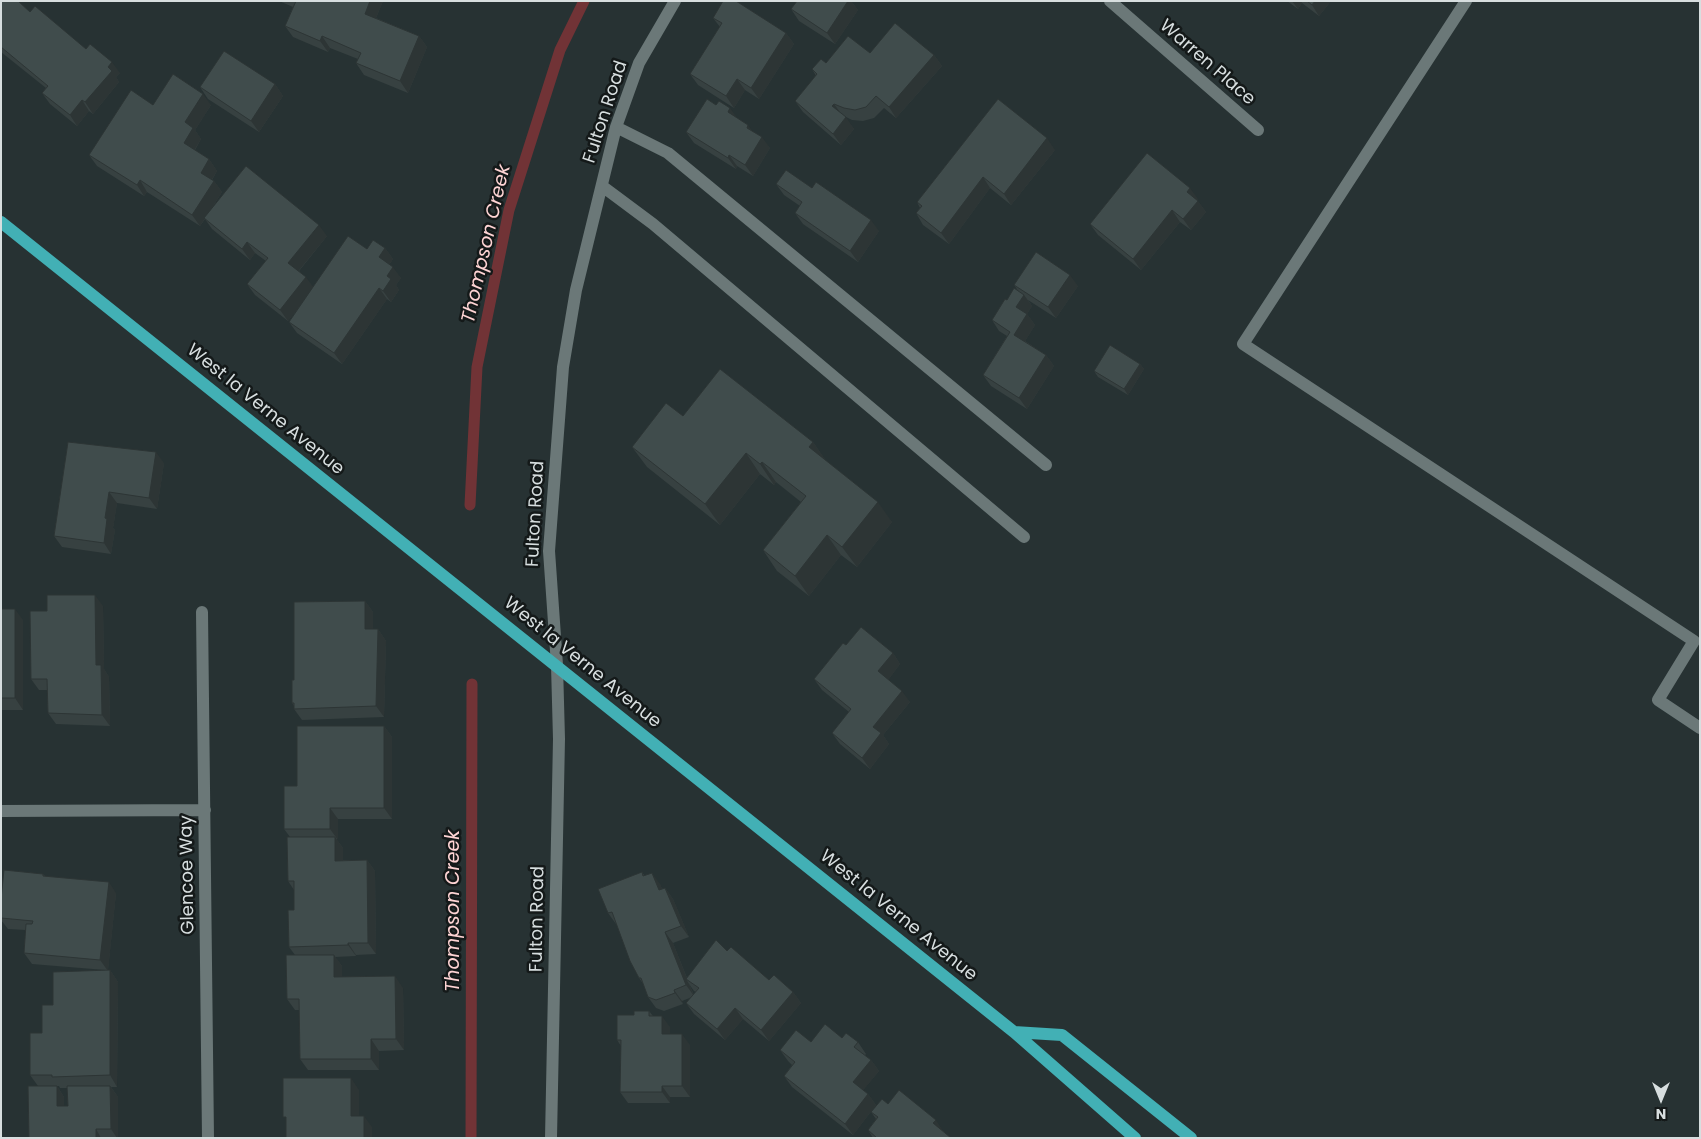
<!DOCTYPE html>
<style>
body{margin:0}
#map{position:relative;width:1701px;height:1139px;overflow:hidden;background:#273233;font-family:Poppins,sans-serif}
canvas{display:block}
.frame{position:absolute;inset:0;border:2px solid #d7dedf;pointer-events:none}
.north{position:absolute;left:1636px;top:1074px;width:50px;height:50px;-webkit-text-stroke:4px #141919;paint-order:stroke;rotate:180deg;font-size:14px;font-weight:700;line-height:20px;text-align:center;color:#d7dedf}
.north::after{content:'';display:block;margin:auto;width:18px;height:22px;background:#d7dedf;clip-path:polygon(50% 0,100% 100%,50% 72%,0 100%)}
</style>
<div id="map">
<canvas width="1701" height="1139"></canvas>
<div class="frame"></div>
<div class="north">N</div>
</div>
<script>
const ctx = document.querySelector('canvas').getContext('2d');
ctx.lineJoin = 'round';
const shape = rows => new Path2D(rows.map(r => 'M' + r).join(''));
function strokePath(path, color, width, dash) { ctx.strokeStyle = color; ctx.lineWidth = width; ctx.lineCap = dash ? 'butt' : 'round'; ctx.setLineDash(dash || []); ctx.stroke(path); }
function fill(path, color) { ctx.fillStyle = color; ctx.fill(path, 'evenodd'); }
function label(font, color, halo, rows, align = 'center') {
  ctx.font = font + ' Poppins,sans-serif'; ctx.lineWidth = 5; ctx.setLineDash([]); ctx.textBaseline = 'middle'; ctx.strokeStyle = halo; ctx.fillStyle = color; for (const [text, x, y, turn = 0] of rows) {
    ctx.save(); ctx.translate(x, y); ctx.rotate((+turn || 0) * Math.PI / 180); ctx.textAlign = isNaN(turn) ? turn : align; if (halo) ctx.strokeText(text, 0, 0); ctx.fillText(text, 0, 0); ctx.restore();
  }
}
strokePath(shape([
 [470,505,477,367,509,210,560,50,584,1],
 [471,1138,472,684]
]), '#713336', 11);
strokePath(shape([
 [1110,1,1258,130],
 [1466,1,1243,344,1694,641,1658,700,1700,728],
 [616,127,668,153,1046,465],
 [602,186,653,224,1024,537],
 [202,612,208,1138],
 [1,811,205,810],
 [551,1138,559,739,557,665,549,551,563,367,576,290,616,127,639,63,675,1]
]), '#6b7878', 12);
strokePath(shape([
 [1,222,1014,1032,1135,1138],
 [1014,1032,1062,1035,1191,1138]
]), '#42b0b5', 12);
fill(shape([
 [1,1,30,12,120,73,116,77,119,82,93,114,89,111,77,126,50,104,42,93,46,88,1,52],
 [279,1,383,1,376,18,419,36,427,47,408,93,364,75,356,63,358,59,330,48,328,52,293,37,285,26,293,7],
 [797,1,851,1,858,10,835,44,799,21,791,9],
 [1287,1,1331,1,1319,16,1302,3,1298,9],
 [713,18,786,33,794,44,759,99,745,90,734,108,698,85,690,74,720,27],
 [870,53,934,55,942,66,896,118,884,108,874,118,863,121,852,120,844,116,854,129,841,145,803,112,795,101,816,76,812,69,826,63],
 [275,84,283,96,259,132,208,99,200,87],
 [153,105,211,105,195,130,201,139,195,150,209,159,217,171,212,180,214,181,222,192,210,211,327,236,299,271,313,287,367,249,385,248,393,259,389,265,401,278,396,285,399,290,391,302,387,299,342,364,297,333,289,322,298,308,288,321,255,295,247,284,266,261,255,253,250,260,212,229,205,219,200,226,147,192,144,196,97,166,89,155],
 [737,118,753,132,770,148,753,176,737,166,736,169,694,143,686,132],
 [1055,150,1011,205,990,188,949,244,923,225,916,213,920,208,917,202],
 [776,184,812,188,879,231,858,262,803,224,795,213,800,206,784,195],
 [1198,199,1197,200,1206,212,1191,230,1180,222,1141,270,1098,235,1090,224],
 [1014,285,1078,286,1056,318,1028,300,1032,306,1027,314,1035,325,1025,341,1046,355,1054,366,1027,409,991,386,983,375,1007,336,999,331,992,320,1019,292],
 [1140,364,1144,369,1128,395,1098,377,1094,371],
 [683,416,813,442,826,461,892,522,857,567,841,555,809,596,777,571,763,550,801,502,776,482,774,485,760,474,720,525,647,467,632,447],
 [68,442,164,463,157,509,117,503,113,528,115,530,111,554,62,547,54,536],
 [365,601,373,612,373,629,378,629,386,641,384,717,302,720,294,709,294,706,292,703,294,680],
 [103,606,104,669,109,677,110,726,56,724,48,713,47,690,39,690,31,679,47,611],
 [1,609,23,620,23,710,1,710],
 [846,645,893,653,900,664,888,680,910,702,883,735,889,744,870,769,840,744,832,733,849,712,822,690,814,679],
 [384,726,392,737,392,819,338,819,337,840,343,848,343,860,367,860,375,871,376,954,356,955,356,956,335,957,342,966,342,977,403,988,404,1050,379,1051,379,1070,308,1070,300,1059,299,1010,295,1010,287,999,295,955,289,947,294,910,294,890,288,881,290,837,284,829,297,786],
 [642,872,644,875,660,884,662,889,665,888,673,899,689,937,673,943,687,978,727,951,769,980,793,992,801,1003,769,1041,743,1019,725,1040,694,1014,686,1003,692,997,682,1001,683,1004,664,1011,656,1008,648,997,644,985,639,978,617,924,616,924,608,913],
 [689,984,694,991,696,992,694,995],
 [43,874,45,876,116,893,108,970,110,970,118,982,117,1087,111,1087,118,1097,118,1138,29,1138,38,1086,30,1075,42,1033,53,1005,105,970,32,964,24,953,26,930,8,929,1,920,1,918],
 [57,1086,59,1086,60,1088,67,1088,68,1106,64,1106,64,1097],
 [649,1011,653,1016,670,1027,670,1034,690,1045,690,1097,670,1097,670,1103,628,1103,620,1092,621,1046,617,1040,634,1015],
 [842,1038,858,1042,866,1054,865,1055,871,1060,879,1071,863,1090,868,1094,876,1105,853,1135,792,1087,784,1076,792,1065,788,1061,780,1050,811,1042],
 [888,1104,943,1131,951,1138,873,1138,868,1130,876,1119,871,1112]
]), '#374141');
fill(shape([
 [370,1,383,1,373,25,365,14],
 [848,1,851,1,858,10,835,44,827,33],
 [1292,1,1301,1,1302,3,1298,9],
 [1315,1,1331,1,1319,16,1312,5],
 [786,33,794,44,759,99,751,88],
 [322,36,330,48,328,52,320,41],
 [419,36,427,47,408,93,400,81],
 [934,55,942,66,896,118,889,107],
 [112,62,120,73,116,77,119,82,93,114,85,102,108,67],
 [737,79,745,90,734,108,726,96],
 [275,84,283,96,259,132,251,121],
 [203,94,211,105,195,130,201,139,192,154,184,143,185,122],
 [82,100,89,111,77,126,70,115],
 [834,104,842,115,832,106],
 [730,108,738,119,728,112],
 [846,117,854,129,841,145,833,134],
 [748,125,756,136,747,128],
 [762,137,770,148,753,176,745,165],
 [1047,138,1055,150,1011,205,1004,194],
 [729,155,737,166,736,169,728,158],
 [209,159,217,171,209,184,201,173],
 [983,177,990,188,949,244,941,233],
 [140,180,147,192,144,196,137,185],
 [214,181,222,192,200,226,192,215],
 [1190,188,1198,199,1195,203,1187,192],
 [1198,201,1206,212,1191,230,1183,219],
 [1172,210,1180,222,1141,270,1133,259],
 [871,220,879,231,858,262,850,251],
 [319,225,327,236,296,274,288,263],
 [247,242,255,253,250,260,242,249],
 [385,248,393,259,387,268,379,257],
 [393,267,401,278,396,285,399,290,391,302,383,291,387,276],
 [1070,275,1078,286,1056,318,1048,307],
 [306,277,314,288,288,321,280,310],
 [379,288,387,299,342,364,334,353],
 [1024,295,1032,306,1027,314,1035,325,1022,346,1014,335,1016,307],
 [1046,355,1054,366,1027,409,1019,398],
 [1140,364,1144,369,1128,395,1124,389],
 [813,442,827,462,809,447],
 [156,452,164,463,157,509,149,498],
 [746,453,760,474,720,525,705,504],
 [762,462,776,482,774,485,760,464],
 [109,492,117,503,113,528,115,530,111,554,104,543,105,518],
 [878,502,892,522,857,567,842,547],
 [827,535,841,555,809,596,795,576],
 [95,595,103,606,104,669,109,677,110,726,102,715,96,665],
 [365,601,373,612,373,641,365,629],
 [15,609,23,620,23,710,15,698],
 [378,629,386,641,384,717,376,706],
 [893,653,900,664,886,683,878,671],
 [902,691,910,702,883,735,889,744,870,769,862,758,873,727],
 [384,726,392,737,392,819,384,808],
 [330,808,338,819,338,840,330,829],
 [335,837,343,848,343,872,335,861],
 [367,860,375,871,376,954,368,943],
 [652,873,660,884,667,901,659,890],
 [109,882,116,893,108,971,100,960],
 [665,888,673,899,689,937,681,926],
 [665,932,673,943,688,981,686,979,689,984,694,996,686,985],
 [348,943,356,955,356,956,348,945],
 [334,955,342,966,342,988,334,977],
 [110,970,118,982,117,1087,110,1075],
 [395,976,403,988,404,1050,396,1039],
 [674,990,682,1001,683,1004,675,993],
 [793,992,801,1003,769,1041,761,1030],
 [735,1008,743,1019,725,1040,717,1029],
 [662,1016,670,1027,670,1045,662,1034],
 [682,1034,690,1045,690,1097,682,1086],
 [371,1039,379,1051,379,1070,371,1059],
 [871,1060,879,1071,861,1093,853,1082],
 [351,1078,359,1090,359,1127,351,1116],
 [57,1086,64,1097,64,1117,57,1106],
 [110,1086,118,1097,118,1138,117,1138,111,1129],
 [662,1086,670,1097,670,1103,662,1092],
 [868,1094,876,1105,853,1135,845,1124],
 [364,1116,372,1127,372,1138,364,1138],
 [936,1120,943,1131,933,1123],
 [96,1129,101,1138,96,1138]
]), '#2d3535');
const building = shape([
 [1,1,18,1,30,12,35,6,86,49,90,44,112,62,108,67,112,71,85,102,82,100,70,115,42,93,48,86,1,47,1,1],
 [296,1,370,1,365,14,419,36,400,81,356,63,361,53,322,36,320,41,285,26,296,1],
 [723,1,736,1,786,33,751,88,737,79,726,96,690,74,722,23,713,18,723,1],
 [797,1,848,1,827,33,791,9,797,1],
 [1307,1,1315,1,1312,5,1307,1],
 [895,23,934,55,889,107,876,96,866,107,855,110,844,108,834,104,832,106,846,117,833,134,795,101,817,74,812,69,821,59,826,63,848,36,870,53,895,23],
 [224,51,275,84,251,121,200,87,224,51],
 [173,74,203,94,185,122,193,128,184,143,209,159,201,173,214,181,192,215,140,180,137,185,89,155,131,90,153,105,173,74],
 [707,99,716,105,719,101,730,108,728,112,748,125,747,128,762,137,745,165,729,155,728,158,686,132,707,99],
 [998,99,1047,138,1004,194,983,177,941,233,916,213,922,206,917,202,998,99],
 [1147,153,1190,188,1187,192,1198,201,1183,219,1172,210,1133,259,1090,224,1147,153],
 [246,166,319,225,288,263,306,277,280,310,247,284,268,258,247,242,242,249,204,218,246,166],
 [786,170,812,188,816,182,871,220,850,251,795,213,802,202,776,184,786,170],
 [348,236,367,249,373,240,385,248,379,257,393,267,387,276,391,279,383,291,379,288,334,353,289,322,348,236],
 [1036,252,1070,275,1048,307,1014,285,1036,252],
 [1014,288,1024,295,1016,307,1027,314,1014,335,1046,355,1019,398,983,375,1010,332,992,320,1005,299,1007,300,1014,288],
 [1110,345,1140,364,1124,389,1094,371,1110,345],
 [720,369,813,442,809,447,878,502,842,547,827,535,795,576,763,550,806,496,762,462,760,464,746,453,705,504,632,447,666,403,683,416,720,369],
 [68,442,156,452,149,498,109,492,105,518,107,519,104,543,54,536,68,442],
 [47,595,95,595,96,665,101,665,102,715,48,713,47,679,31,679,30,611,47,611,47,595],
 [365,601,365,629,378,629,376,706,294,709,294,703,292,703,292,680,294,680,294,602,365,601],
 [1,609,15,609,15,698,1,698,1,609],
 [861,627,893,653,878,671,902,691,873,727,881,733,862,758,832,733,851,709,814,679,843,643,846,645,861,627],
 [297,726,384,726,384,808,330,808,330,829,284,829,284,786,297,786,297,726],
 [287,837,335,837,335,861,367,860,368,943,348,943,348,945,289,947,288,910,294,910,294,881,288,881,287,837],
 [4,870,43,874,43,876,109,882,100,960,24,953,26,924,32,924,33,921,1,918,1,899,4,870],
 [642,872,643,876,652,873,659,890,665,888,681,926,665,932,686,985,674,990,675,993,656,1000,648,997,641,978,639,978,630,961,612,912,608,913,598,889,642,872],
 [716,940,727,951,731,947,769,980,774,975,793,992,761,1030,735,1008,717,1029,686,1003,699,988,686,979,716,940],
 [286,955,334,955,334,977,395,976,396,1039,371,1039,371,1059,300,1059,299,999,287,999,286,955],
 [110,970,110,1075,52,1077,52,1075,30,1075,30,1033,42,1033,42,1005,53,1005,53,972,110,970],
 [634,1011,649,1011,649,1016,662,1016,662,1034,682,1034,682,1086,662,1086,662,1092,620,1092,621,1040,617,1040,617,1015,634,1015,634,1011],
 [825,1024,842,1038,846,1033,858,1042,854,1047,871,1060,853,1082,868,1094,845,1124,784,1076,795,1062,780,1050,796,1030,811,1042,825,1024],
 [283,1078,351,1078,351,1116,364,1116,364,1138,286,1138,286,1117,283,1117,283,1078],
 [28,1086,57,1086,57,1106,68,1106,67,1086,110,1086,111,1129,96,1129,96,1138,29,1138,28,1086],
 [899,1090,936,1120,933,1123,951,1138,877,1138,868,1130,878,1117,871,1112,882,1099,888,1104,899,1090]
]);
fill(building, '#404c4c');
strokePath(building, '#2d3535', 1);
label('18px', '#d7dedf', '#141919', [
 ["Warren Place",1207,63,41],
 ["Fulton Road",606,112,-72],
 ["West la Verne Avenue",265,410,39],
 ["Fulton Road",536,514,-87],
 ["West la Verne Avenue",582,663,39],
 ["Glencoe Way",188,875,-91],
 ["West la Verne Avenue",898,916,39],
 ["Fulton Road",538,919,-89]
]);
label('italic 19px', '#fed4d4', '#141919', [
 ["Thompson Creek",487,244,-77],
 ["Thompson Creek",454,911,-90]
]);
</script>
